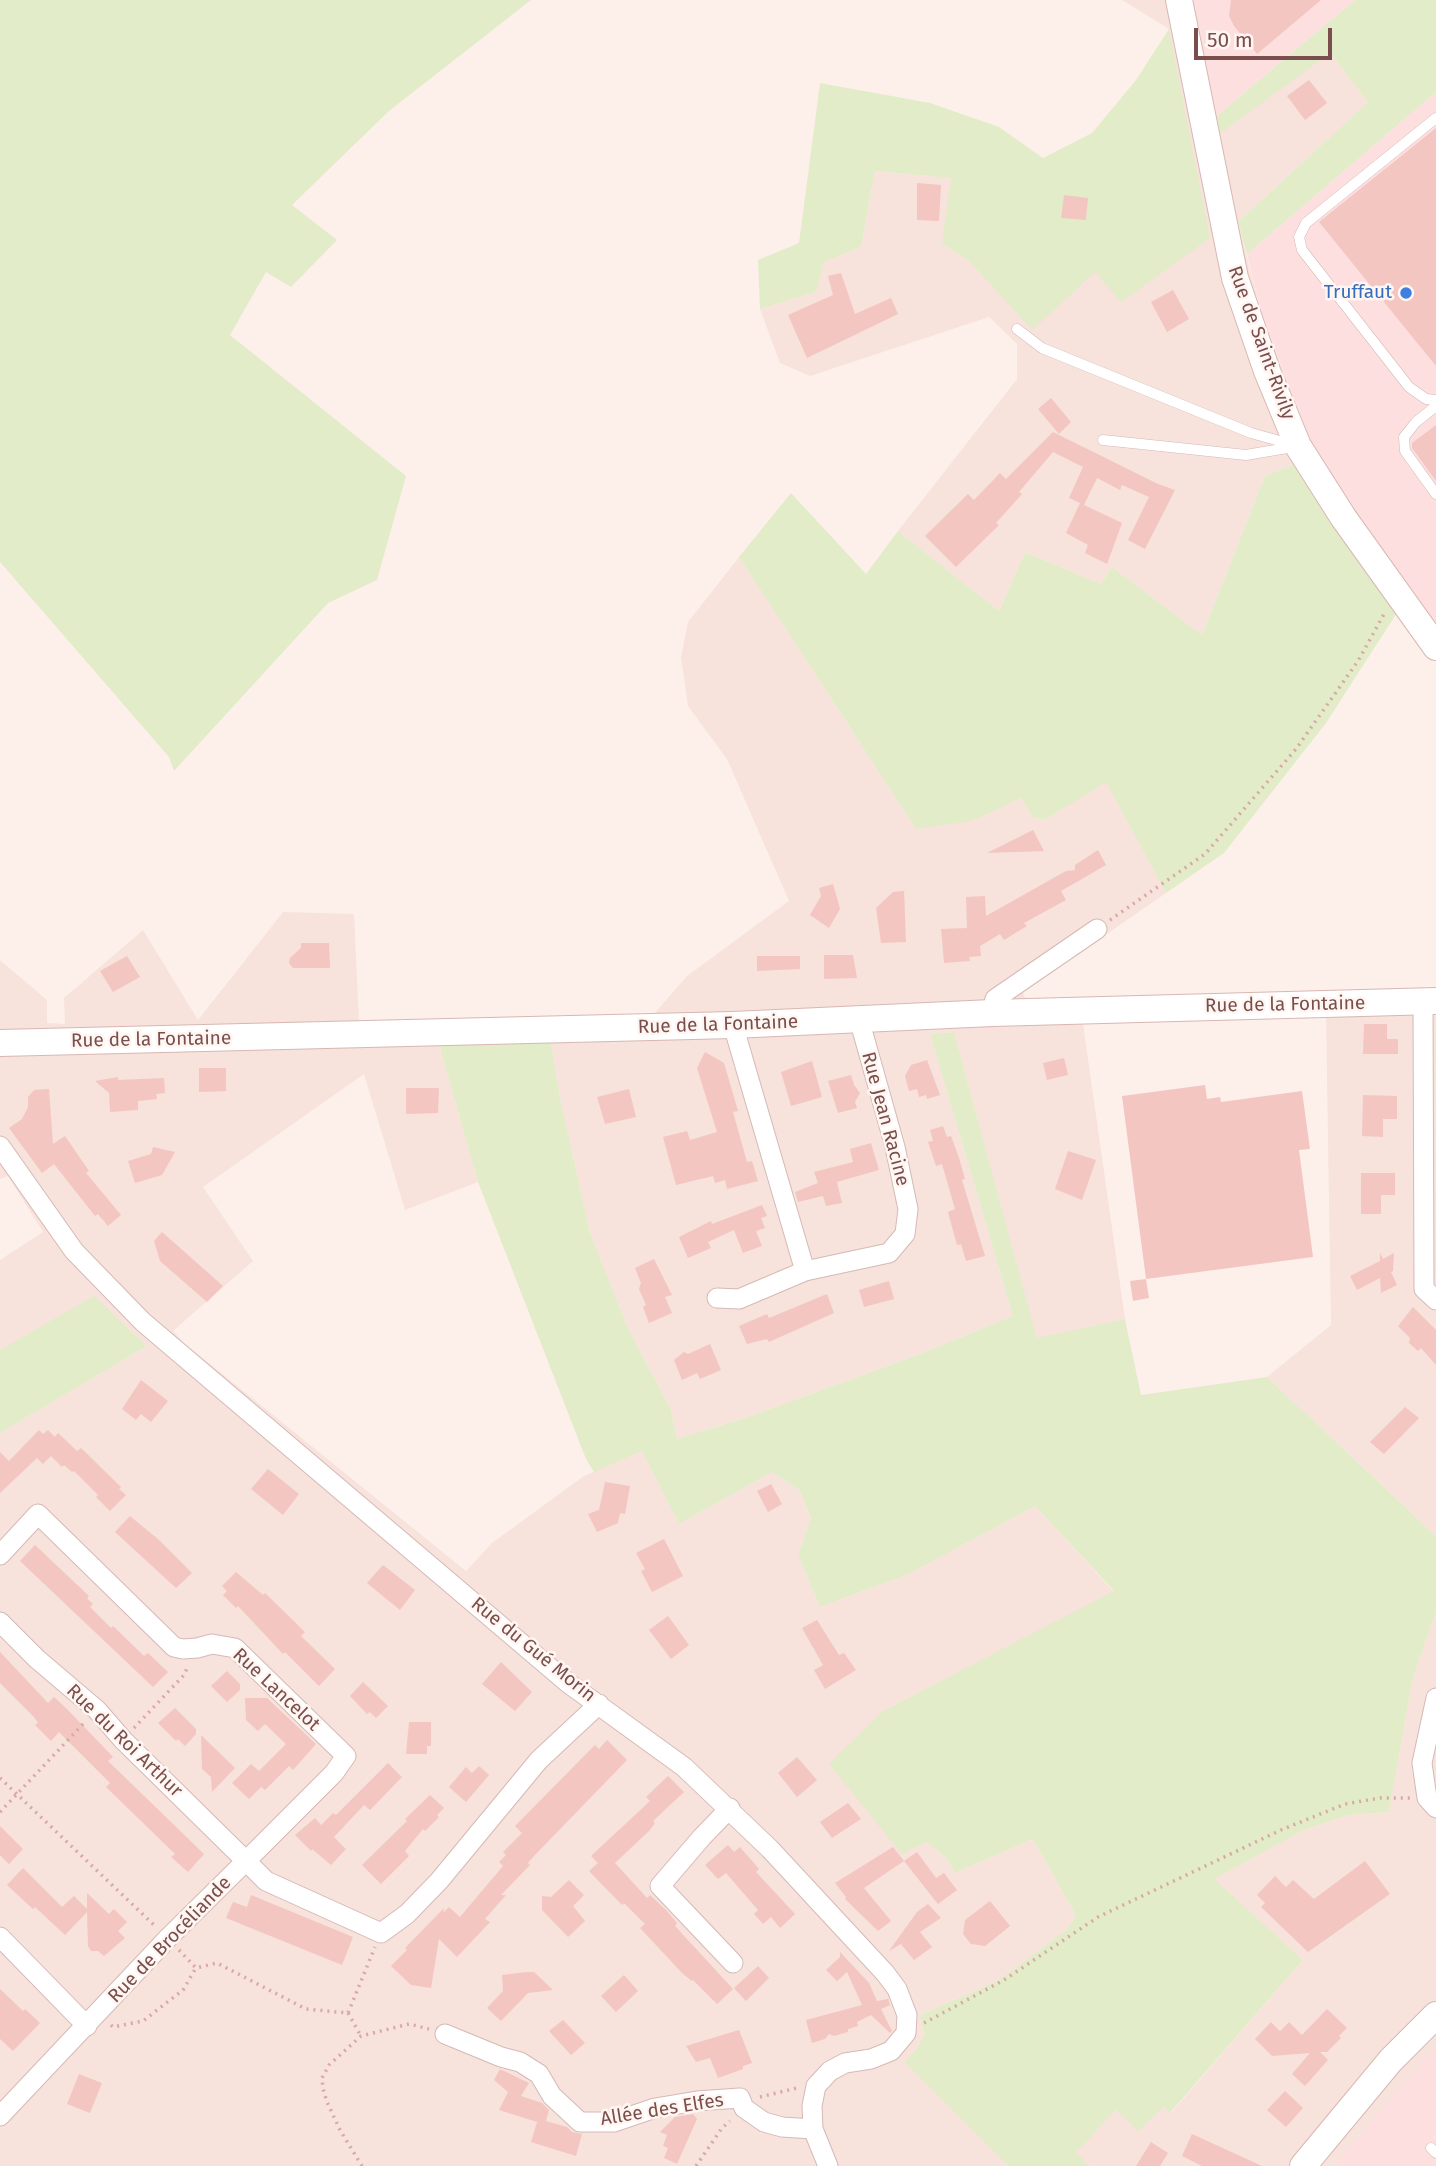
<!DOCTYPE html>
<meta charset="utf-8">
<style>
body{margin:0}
#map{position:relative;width:1436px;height:2166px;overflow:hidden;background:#fdf0eb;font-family:"Fira Sans",sans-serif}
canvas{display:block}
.scale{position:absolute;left:1194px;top:28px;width:138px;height:32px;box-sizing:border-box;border:4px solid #794e4d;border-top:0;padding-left:9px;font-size:21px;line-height:24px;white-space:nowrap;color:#794e4d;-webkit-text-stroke:5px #fff6f2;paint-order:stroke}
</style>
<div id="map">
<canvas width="1436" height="2166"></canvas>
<div class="scale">50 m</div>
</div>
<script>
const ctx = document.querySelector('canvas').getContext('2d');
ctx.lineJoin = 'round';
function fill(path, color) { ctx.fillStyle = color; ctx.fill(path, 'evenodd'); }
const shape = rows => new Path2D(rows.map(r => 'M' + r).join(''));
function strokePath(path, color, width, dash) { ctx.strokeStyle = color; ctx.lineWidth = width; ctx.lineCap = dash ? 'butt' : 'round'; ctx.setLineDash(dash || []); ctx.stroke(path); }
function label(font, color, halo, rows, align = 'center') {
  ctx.font = font + ' "Fira Sans",sans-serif'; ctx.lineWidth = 5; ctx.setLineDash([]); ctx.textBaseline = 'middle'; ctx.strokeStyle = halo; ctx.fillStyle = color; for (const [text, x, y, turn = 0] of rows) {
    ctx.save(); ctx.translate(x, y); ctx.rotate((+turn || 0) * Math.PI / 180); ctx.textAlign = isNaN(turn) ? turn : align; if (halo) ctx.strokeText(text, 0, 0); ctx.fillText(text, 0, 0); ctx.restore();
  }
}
fill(shape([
 [1122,0,1188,0,1214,118,1330,53,1368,102,1238,222,1262,315,1316,456,1265,476,1202,635,1112,567,1101,584,1025,552,999,611,898,531,1017,379,1017,344,989,317,810,376,780,363,760,309,816,292,824,262,861,247,875,171,952,178,942,244,969,261,1032,329,1169,29],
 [739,557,916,829,982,817,1021,798,1033,818,1046,819,1106,781,1166,893,1023,992,1026,1001,1436,988,1436,1536,1267,1377,1331,1325,1326,1013,1083,1024,1125,1319,1037,1339,954,1032,930,1034,1013,1316,912,1357,748,1417,677,1439,671,1410,627,1326,590,1233,558,1088,550,1036,440,1048,478,1182,405,1210,364,1074,203,1187,253,1261,173,1331,184,1343,466,1571,492,1543,584,1476,642,1451,679,1524,772,1472,800,1491,811,1520,798,1555,820,1607,909,1574,1035,1506,1114,1592,883,1711,876,1819,902,1853,927,1842,946,1858,955,1873,1033,1839,1076,1916,1066,1930,997,1981,920,2015,924,2034,918,2047,904,2062,1008,2166,0,2166,0,1433,147,1346,94,1297,0,1350,0,1260,43,1232,8,1176,0,1179,0,960,47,1000,47,1023,65,1024,64,998,143,930,198,1020,283,912,354,914,359,1023,654,1014,687,976,789,901,727,759,688,706,681,657,688,622],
 [1436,1612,1436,2047,1333,2166,1089,2166,1075,2152,1117,2109,1163,2107,1171,2113,1303,1960,1213,1879,1304,1830,1348,1815,1389,1812,1413,1677]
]), '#f7e2dc');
fill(shape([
 [1188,0,1355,0,1214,118],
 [1436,92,1436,626,1316,456,1262,315,1247,254],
 [1436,2047,1436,2166,1333,2166]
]), '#fddfe0');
fill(shape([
 [0,0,531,0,389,111,292,205,337,240,291,287,266,272,230,335,406,476,377,580,328,603,174,771,169,757,0,562],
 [1355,0,1436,0,1436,92,1247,254,1238,222,1368,102,1330,53,1215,137,1214,118],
 [1169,29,1210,238,1121,302,1095,272,1032,330,969,261,942,244,951,178,875,171,861,247,824,262,816,292,760,309,758,260,799,243,820,83,930,103,999,127,1043,158,1092,133,1136,80],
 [1316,456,1411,591,1326,723,1224,853,1166,893,1106,782,1046,819,1033,818,1021,798,982,817,965,822,916,829,739,557,791,493,866,574,898,531,999,611,1025,552,1101,584,1112,567,1202,635,1265,476],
 [954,1032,1037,1338,1125,1319,1141,1395,1267,1377,1436,1536,1436,1612,1413,1677,1389,1812,1348,1815,1304,1830,1214,1879,1303,1960,1170,2113,1163,2107,1139,2131,1116,2110,1076,2152,1089,2166,1008,2166,904,2062,918,2047,924,2034,920,2015,997,1981,1066,1930,1076,1916,1033,1839,955,1873,946,1858,927,1842,902,1854,829,1764,883,1711,1114,1591,1035,1506,909,1574,820,1607,798,1555,811,1519,800,1491,772,1472,679,1524,642,1451,594,1472,586,1459,478,1182,440,1048,448,1040,550,1035,558,1088,590,1233,627,1326,671,1410,677,1439,748,1417,912,1357,1013,1316,930,1034],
 [94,1296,147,1346,0,1433,0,1350]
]), '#e2ecc8');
fill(shape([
 [1231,0,1321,0,1257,54,1234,26,1229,16],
 [1309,80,1327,103,1305,120,1287,96],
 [1436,128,1436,366,1319,222],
 [917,183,941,185,939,221,917,220],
 [1064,195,1088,198,1086,220,1061,218],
 [841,273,855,314,891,298,898,314,807,358,788,315,833,295,828,276],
 [1173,290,1189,319,1167,332,1151,302],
 [1051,398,1071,422,1059,434,1038,409],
 [1436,425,1436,481,1412,448,1412,443],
 [1053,432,1158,484,1175,490,1145,549,1128,540,1149,497,1122,485,1120,490,1097,478,1084,505,1122,523,1107,564,1085,553,1088,545,1066,533,1080,503,1069,498,1083,467,1053,452,1019,492,1022,494,996,523,999,525,956,567,925,536,968,494,974,500,1000,473,1006,479],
 [1033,830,1044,851,987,853],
 [1098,850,1106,865,1061,891,1066,900,1024,923,1027,926,1004,940,1000,934,980,946,981,956,969,957,970,961,944,963,941,929,967,928,966,897,985,896,986,916,1066,871,1075,870,1075,865],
 [833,884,840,909,829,928,810,915,821,896,819,888],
 [904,891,906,942,881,943,876,908,893,892],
 [301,943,329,943,330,968,293,968,289,963,290,958,301,948],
 [824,955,853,955,857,978,824,979],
 [127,956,140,977,113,992,100,971],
 [757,956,800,956,800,969,757,971],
 [1364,1024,1387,1024,1387,1039,1398,1039,1398,1054,1363,1054],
 [705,1052,724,1063,738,1111,733,1112,747,1162,752,1161,758,1181,727,1189,725,1180,715,1183,713,1176,676,1185,663,1137,687,1131,690,1140,717,1132,697,1068],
 [1064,1058,1068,1075,1047,1080,1043,1063],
 [927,1060,940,1095,927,1099,926,1095,919,1097,917,1089,909,1091,905,1076,911,1065],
 [812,1061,822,1097,791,1106,781,1072],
 [199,1068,226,1068,226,1091,199,1092],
 [851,1075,854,1085,860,1093,855,1102,857,1108,838,1113,828,1081],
 [118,1077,118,1080,164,1078,165,1093,156,1094,157,1099,138,1101,138,1110,110,1112,109,1093,95,1081],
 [1205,1085,1207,1099,1220,1097,1221,1102,1302,1091,1310,1149,1299,1150,1313,1257,1146,1279,1122,1096],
 [406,1088,439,1088,438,1113,406,1114],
 [49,1089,53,1144,65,1136,89,1171,86,1173,121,1215,108,1226,98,1214,95,1216,54,1164,42,1173,9,1128,22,1119,28,1107,28,1097,34,1090],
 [629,1089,636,1117,605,1124,597,1097],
 [1363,1095,1397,1096,1397,1119,1383,1119,1383,1137,1362,1136],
 [943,1126,947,1137,951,1136,959,1158,965,1179,962,1180,985,1256,966,1261,961,1244,957,1245,948,1212,955,1209,942,1164,936,1166,928,1142,933,1141,930,1130],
 [871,1143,879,1170,837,1182,842,1203,826,1206,823,1196,798,1202,795,1192,818,1183,814,1172,853,1162,850,1149],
 [153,1147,175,1152,162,1175,135,1183,128,1161,151,1154],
 [1068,1151,1096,1160,1082,1200,1055,1189],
 [1361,1173,1395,1173,1395,1195,1381,1195,1381,1214,1361,1214],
 [762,1205,767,1216,761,1218,765,1228,756,1231,762,1246,743,1253,734,1230,708,1242,711,1248,688,1258,679,1237,711,1221,712,1224],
 [162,1232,223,1286,207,1302,160,1261,154,1241],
 [1380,1253,1383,1259,1394,1253,1393,1271,1391,1272,1397,1285,1381,1293,1380,1278,1357,1290,1350,1276,1380,1261],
 [654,1259,672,1295,665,1297,672,1313,649,1323,643,1307,646,1305,639,1289,641,1283,635,1268],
 [1146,1279,1149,1298,1133,1301,1130,1281],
 [889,1281,894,1299,864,1307,859,1290],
 [827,1294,834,1313,769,1342,767,1339,747,1344,739,1326,767,1314,769,1318],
 [1413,1307,1436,1330,1436,1365,1421,1348,1418,1351,1409,1343,1410,1338,1398,1326],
 [710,1344,721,1370,700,1379,697,1373,682,1380,674,1360,684,1352,688,1354],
 [141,1380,168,1401,151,1422,141,1414,136,1420,122,1409],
 [1405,1407,1419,1418,1384,1454,1370,1442],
 [39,1430,43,1434,48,1430,55,1437,58,1433,77,1451,81,1448,121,1487,119,1489,126,1495,110,1511,96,1497,98,1495,74,1471,72,1472,64,1465,62,1467,51,1456,43,1464,37,1458,0,1493,0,1452,9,1461],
 [268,1469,299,1494,283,1515,251,1489],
 [605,1482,630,1486,625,1514,620,1513,618,1523,597,1532,588,1514,599,1510],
 [771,1484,782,1504,768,1512,757,1491],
 [130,1516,159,1540,192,1573,176,1588,115,1532],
 [664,1539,683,1576,652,1592,641,1571,645,1569,636,1553],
 [35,1545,89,1596,87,1598,93,1604,90,1607,111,1628,113,1626,144,1656,148,1653,168,1672,153,1687,20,1561],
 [383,1565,415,1590,400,1610,367,1583],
 [236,1572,263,1595,265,1593,305,1632,301,1636,335,1669,319,1686,285,1652,283,1654,238,1606,236,1608,223,1595,227,1591,222,1586],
 [668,1616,689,1645,671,1659,649,1630],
 [817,1620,839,1655,844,1653,856,1670,825,1689,814,1670,823,1665,802,1628],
 [0,1652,48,1703,54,1697,67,1709,113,1757,108,1761,204,1854,188,1872,171,1857,175,1854,106,1787,110,1783,59,1732,51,1741,35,1725,38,1723,34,1717,0,1683],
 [501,1662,532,1692,515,1711,482,1684],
 [227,1671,240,1684,240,1690,227,1702,211,1686],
 [363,1682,388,1706,376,1718,370,1712,367,1714,350,1696],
 [245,1698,267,1698,316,1744,293,1770,289,1766,265,1790,261,1787,249,1799,232,1783,251,1764,259,1771,286,1744,265,1724,258,1731,246,1720],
 [175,1708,196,1729,196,1734,185,1746,178,1739,176,1741,158,1723],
 [409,1722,431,1722,431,1746,427,1746,427,1754,406,1754],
 [201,1735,235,1768,212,1792,211,1777,202,1769],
 [607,1740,627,1760,534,1856,528,1863,530,1865,501,1895,506,1895,485,1919,490,1922,457,1957,439,1939,431,1988,411,1985,391,1966,407,1950,405,1948,444,1908,443,1913,449,1907,460,1917,503,1866,499,1862,506,1855,503,1852,522,1833,515,1826,595,1745,599,1749],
 [797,1757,817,1780,797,1797,778,1773],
 [388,1763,402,1777,370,1810,364,1805,334,1837,346,1849,331,1865,312,1849,311,1851,295,1835,315,1818,321,1825,333,1813,336,1815],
 [479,1766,489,1775,466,1802,449,1787,466,1767,472,1773],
 [668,1776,684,1792,653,1821,655,1823,650,1830,615,1863,647,1898,650,1895,667,1911,677,1923,675,1926,733,1989,717,2004,693,1980,692,1981,683,1974,640,1928,645,1924,624,1903,622,1905,589,1871,598,1863,591,1856,650,1801,646,1797],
 [430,1795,444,1808,437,1815,439,1817,425,1831,423,1829,405,1851,409,1856,381,1884,362,1865,407,1821,405,1819],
 [848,1803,861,1819,832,1838,820,1822],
 [0,1826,23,1849,9,1864,0,1855],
 [728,1845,734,1852,740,1847,759,1869,756,1872,795,1914,780,1928,771,1917,763,1924,754,1914,758,1910,726,1873,718,1879,705,1865],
 [893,1847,904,1861,917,1852,936,1878,944,1873,957,1890,938,1904,904,1861,864,1888,891,1921,878,1931,845,1899,846,1897,835,1883],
 [1365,1861,1390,1894,1308,1952,1261,1907,1265,1903,1257,1895,1275,1876,1286,1887,1293,1880,1314,1899],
 [23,1868,62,1907,74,1896,87,1909,87,1893,109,1914,114,1909,127,1922,118,1931,125,1938,104,1956,98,1951,91,1951,88,1946,87,1912,65,1935,35,1907,33,1909,7,1885],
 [569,1880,584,1895,573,1906,585,1921,568,1937,542,1910,542,1896,551,1897],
 [251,1895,353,1937,342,1965,226,1918,233,1902,247,1907],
 [990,1901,1010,1926,985,1946,971,1944,963,1934,965,1920],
 [928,1904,941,1918,920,1932,932,1947,914,1960,901,1944,889,1951,917,1912],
 [840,1952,869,1983,877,2001,888,1999,890,2005,881,2009,892,2031,890,2033,871,2015,857,2022,858,2026,848,2029,848,2032,834,2036,829,2034,825,2039,812,2043,806,2020,862,2005,847,1972,837,1981,826,1970,840,1957],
 [758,1966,769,1978,746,2001,734,1988],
 [526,1972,534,1972,553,1990,528,1993,501,2021,487,2008,503,1991,502,1975],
 [624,1975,638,1991,616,2012,601,1996],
 [0,1989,23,2011,25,2009,40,2023,13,2051,0,2039],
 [1327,2009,1347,2028,1339,2036,1341,2038,1327,2052,1320,2052,1328,2060,1305,2086,1292,2074,1310,2053,1272,2056,1255,2039,1271,2022,1280,2031,1289,2022,1302,2035],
 [563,2020,585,2043,571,2055,549,2031],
 [739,2030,752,2063,743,2066,743,2069,718,2078,710,2058,696,2062,686,2046],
 [500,2069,529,2083,521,2096,542,2103,549,2110,546,2121,567,2127,572,2132,582,2134,576,2156,531,2142,537,2122,499,2110,508,2092,494,2080],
 [79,2074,102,2083,90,2113,67,2104],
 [1285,2091,1303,2108,1286,2127,1267,2110],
 [693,2114,697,2119,677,2164,664,2158,668,2148,663,2146,667,2135,660,2132,675,2117],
 [1192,2134,1262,2166,1202,2166,1182,2156],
 [1151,2142,1168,2153,1160,2166,1136,2166]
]), '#f3c6c2');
const lane = shape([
 [1436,118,1306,223,1299,237,1302,250,1409,387,1426,399,1436,400],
 [1017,329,1042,348,1251,433,1294,445],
 [1436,406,1416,422,1404,437,1405,451,1436,494],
 [1103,440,1246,455,1293,447],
 [1431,2148,1436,2153]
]);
const street = shape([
 [1423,1002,1424,1289,1436,1300],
 [992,1013,995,999,1097,929],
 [733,1025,805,1271],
 [0,1146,74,1251,143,1322,568,1683,684,1767,770,1849,885,1973,897,1989,907,2015,906,2033,891,2051,871,2059,845,2063,830,2071,816,2086,812,2106,813,2129,828,2166],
 [717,1298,739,1299,805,1271,889,1253,905,1234,908,1209,895,1147,859,1019],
 [0,1555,38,1514,174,1647,183,1649,197,1648,212,1644,235,1648,346,1756,334,1773,246,1861,123,1740,97,1710,37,1659,0,1622],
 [1436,1698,1422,1763,1427,1798,1436,1808],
 [730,1808,702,1837,660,1886,733,1963],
 [0,1937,87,2026],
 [445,2034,501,2057,520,2062,539,2074,552,2096,580,2122,614,2122,655,2108,697,2101,740,2098,744,2108,764,2122,782,2127,813,2129],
 [0,2116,168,1938,246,1861,266,1881,381,1933,407,1914,439,1881,539,1760,599,1704]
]);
const secondary = shape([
 [1179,0,1235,278,1267,371,1298,446,1343,517,1436,647],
 [0,1043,733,1025,992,1013,1436,1001],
 [1303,2166,1391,2060,1436,2015]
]);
strokePath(lane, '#d5b9b5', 11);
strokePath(street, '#d5b9b5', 21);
strokePath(secondary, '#d8b7b2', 28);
strokePath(shape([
 [1110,920,1205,854,1296,749,1358,661,1384,614],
 [134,1728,184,1675,187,1668],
 [0,1778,154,1925],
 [0,1812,85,1722],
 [179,1950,196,1968,217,1963,306,2009,348,2013,375,1947],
 [348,2013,361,2036],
 [924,2023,1004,1980,1098,1917,1281,1830,1345,1804,1380,1798,1410,1798],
 [111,2025,113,2027,143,2021,183,1990,196,1968],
 [760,2097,797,2088],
 [362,2166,340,2130,327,2102,323,2089,322,2078,329,2065,361,2036,409,2024,429,2029],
 [696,2166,722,2128,730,2121]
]), '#d9a8a4', 3.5, [2, 5]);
strokePath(lane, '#fff', 10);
strokePath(street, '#fff', 19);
strokePath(secondary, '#fff', 26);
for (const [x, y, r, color] of [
 [1406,293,7,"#3f7fe0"]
]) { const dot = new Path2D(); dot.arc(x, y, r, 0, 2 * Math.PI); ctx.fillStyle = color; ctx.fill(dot); strokePath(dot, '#fff6f2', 2.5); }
label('19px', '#366cbe', '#fff6f2', [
 ["Truffaut",1392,293]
], 'right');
label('19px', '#794e4d', '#fff6f2', [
 ["Rue de Saint-Rivily",1261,343,70],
 ["Rue de la Fontaine",1285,1005,-1],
 ["Rue de la Fontaine",718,1025,-2],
 ["Rue de la Fontaine",151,1040,-1],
 ["Rue Jean Racine",885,1119,75],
 ["Rue du Gué Morin",533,1650,39],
 ["Rue Lancelot",276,1690,43],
 ["Rue du Roi Arthur",124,1741,44],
 ["Rue de Brocéliande",170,1940,-46],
 ["Allée des Elfes",662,2110,-9]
]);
</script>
